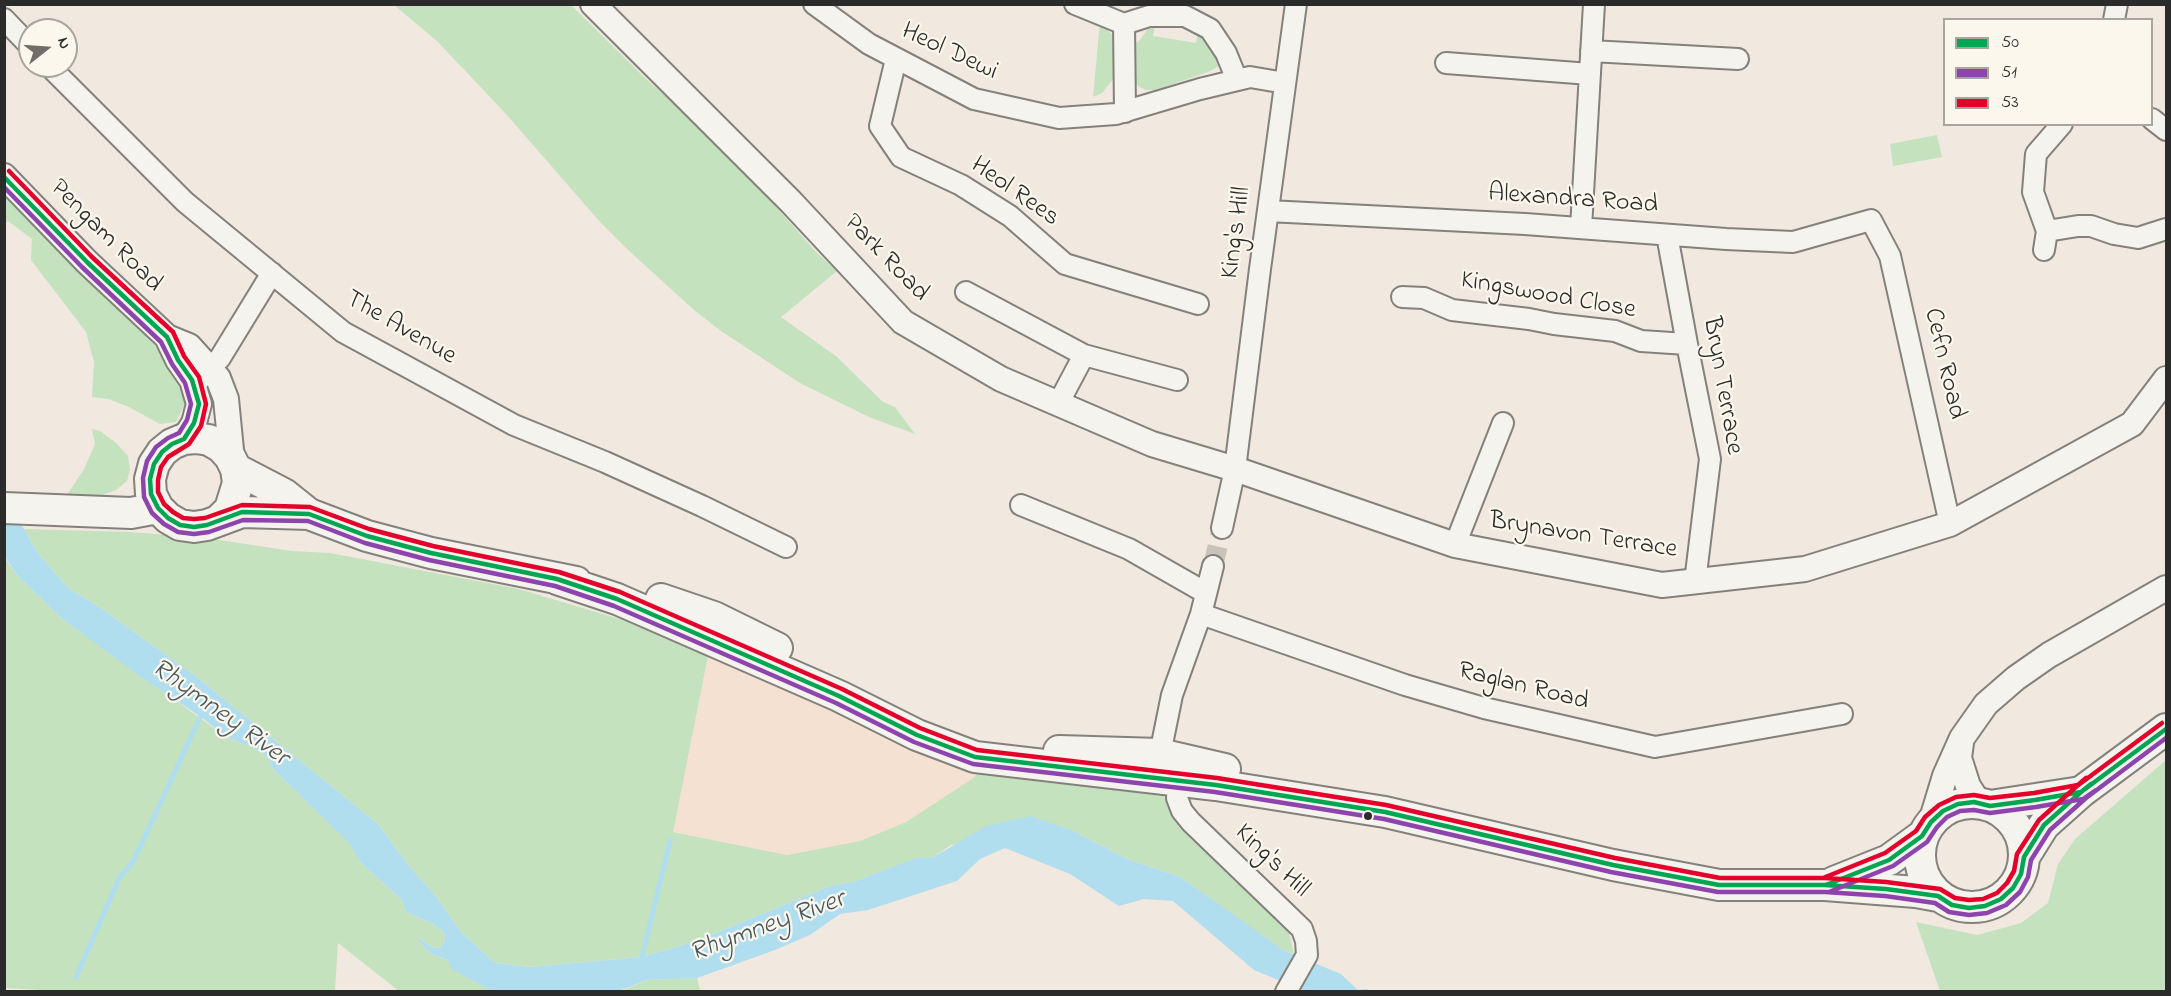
<!DOCTYPE html>
<style>
body{margin:0}
#map{position:relative;width:2171px;height:996px;overflow:hidden;background:#f1e8df;font-family:"Indie Flower",sans-serif}
canvas{display:block}
.frame{position:absolute;inset:0;border:6px solid #2b2b2b;pointer-events:none}
.legend{position:absolute;left:1943px;top:18px;width:210px;height:108px;box-sizing:border-box;background:#fbf7ec;border:2px solid #a8a59f;margin:0;padding:8px 10px;list-style:none;font-size:18px;color:#2b2b2b}
.legend li{display:flex;align-items:center;gap:12px;height:30px}
.legend b{width:30px;border:2px solid #a8a59f}
.north{position:absolute;left:18px;top:18px;width:60px;height:60px;box-sizing:border-box;background:#fbf7ec;border:2px solid #a8a59f;border-radius:50%;rotate:73deg;font-size:16px;font-weight:700;line-height:24px;text-align:center;color:#2b2b2b}
.north::after{content:'';display:block;margin:auto;width:21px;height:27px;background:#706d6a;clip-path:polygon(50% 0,100% 100%,50% 72%,0 100%)}
</style>
<div id="map">
<canvas width="2171" height="996"></canvas>
<div class="frame"></div>
<ul class="legend">
<li><b style="height:8px;background:#00a651"></b>50</li>
<li><b style="height:8px;background:#8e44ad"></b>51</li>
<li><b style="height:8px;background:#e4002b"></b>53</li>
</ul>
<div class="north">N</div>
</div>
<script>
const ctx = document.querySelector('canvas').getContext('2d');
ctx.lineJoin = 'round';
function fill(path, color) { ctx.fillStyle = color; ctx.fill(path, 'evenodd'); }
const shape = rows => new Path2D(rows.map(r => 'M' + r).join(''));
function strokePath(path, color, width, dash) { ctx.strokeStyle = color; ctx.lineWidth = width; ctx.lineCap = dash ? 'butt' : 'round'; ctx.setLineDash(dash || []); ctx.stroke(path); }
function label(font, color, halo, rows, align = 'center') {
  ctx.font = font + ' "Indie Flower",sans-serif'; ctx.lineWidth = 4.5; ctx.setLineDash([]); ctx.textBaseline = 'middle'; ctx.strokeStyle = halo; ctx.fillStyle = color; for (const [text, x, y, turn = 0] of rows) {
    ctx.save(); ctx.translate(x, y); ctx.rotate((+turn || 0) * Math.PI / 180); ctx.textAlign = isNaN(turn) ? turn : align; if (halo) ctx.strokeText(text, 0, 0); ctx.fillText(text, 0, 0); ctx.restore();
  }
}
fill(shape([
 [710,646,982,765,975,777,906,822,860,841,787,855,672,832]
]), '#f5e1d2');
fill(shape([
 [394,5,571,5,647,80,719,143,817,253,837,271,781,317,837,357,883,402,895,407,915,434,869,417,800,383,721,331,694,310,626,248,601,223,506,114,437,41],
 [1100,22,1112,35,1118,46,1117,74,1102,93,1093,97],
 [1155,27,1153,36,1196,43,1198,34,1200,35,1206,40,1212,54,1221,59,1220,64,1216,68,1208,72,1156,90,1146,90,1138,86,1132,80,1131,47,1139,41,1148,29],
 [1937,135,1942,157,1893,166,1890,144],
 [5,193,128,316,174,367,185,404,176,422,160,424,127,406,108,399,92,397,94,362,86,332,31,260,32,239,8,221,5,224],
 [92,429,100,431,115,442,128,456,130,470,127,481,116,490,97,497,65,498,84,469,95,444],
 [24,529,130,532,206,538,292,551,330,553,519,589,710,646,673,832,787,855,860,841,906,822,975,777,982,765,1156,784,1187,835,1289,932,1294,954,1285,951,1245,924,1180,877,1127,859,1073,831,951,845,932,858,916,859,856,881,830,886,696,941,642,957,530,967,495,963,460,931,435,895,409,866,378,824,197,677,95,604,69,589,37,552],
 [4,557,17,575,61,618,225,736,264,753,274,770,351,844,360,862,401,899,406,912,433,924,444,932,445,941,440,948,432,947,418,937,424,947,432,954,448,960,452,969,492,991,498,991,399,991,338,943,335,991,76,992,5,988],
 [2166,760,2166,991,1940,991,1916,922,1977,935,2021,923,2048,903,2058,864,2075,839],
 [697,978,700,990,710,991,619,992,647,980]
]), '#c5e2bf');
fill(shape([
 [4,494,37,552,69,589,95,604,197,677,378,824,409,866,435,895,460,931,495,963,530,967,642,957,696,941,830,886,856,881,916,858,932,858,986,826,1031,816,1073,831,1127,859,1180,877,1285,951,1341,974,1358,990,1367,989,1369,991,1305,991,1254,970,1173,901,1144,899,1119,906,1070,874,1005,848,980,859,957,881,868,910,840,914,810,935,775,950,697,978,647,980,619,991,492,991,451,969,448,960,432,954,424,947,416,936,432,947,440,948,445,941,444,932,433,924,406,912,401,899,360,862,350,844,274,770,264,753,225,736,201,717,144,679,61,618,17,575,5,557]
]), '#b0deef');
strokePath(shape([
 [642,957,670,841],
 [76,977,119,879,134,860,203,711]
]), '#b0deef', 5);
strokePath(shape([
 [1213,566,1222,528]
]), '#c9c2bb', 20, [20, 10]);
const minor = shape([
 [814,4,869,44,974,99,1059,118,1116,114,1200,89,1250,77,1285,83],
 [1075,4,1124,24,1149,16,1185,16,1210,29,1226,53,1237,80],
 [4,19,30,46],
 [2114,20,2117,4],
 [1124,24,1125,112],
 [1591,51,1738,59],
 [896,59,880,126,901,157,961,185,1010,216,1065,264,1198,304],
 [1446,63,1590,74],
 [49,66,185,202,343,332,514,425,605,462,702,506,786,547],
 [2152,119,2166,130],
 [1268,211,1525,224,1726,239,1793,242,1871,220,1890,256,1950,524],
 [1581,228,1594,4],
 [2047,231,2078,226,2091,226,2114,234,2138,238,2166,229],
 [1667,235,1687,344,1710,459,1695,582],
 [2044,250,2047,231,2033,192,2036,154,2062,124],
 [966,292,1084,355,1177,380],
 [1402,297,1424,298,1452,310,1529,319,1554,324,1615,331,1641,341,1687,344],
 [200,379,220,358,272,273],
 [1058,404,1084,355],
 [1021,505,1129,549,1206,593],
 [1222,528,1235,469,1260,269,1296,4],
 [1455,545,1503,423],
 [1201,614,1405,685,1484,708,1655,747,1842,714],
 [1160,754,1172,695,1201,614,1213,566],
 [1178,780,1177,798,1182,811,1191,822,1302,929,1306,941,1307,955,1286,992]
]);
const tertiary = shape([
 [593,4,791,202,903,322,1001,379,1152,444,1235,469,1455,545,1662,585,1805,569,1950,524,2132,424,2166,379],
 [4,176,87,262,167,337,178,360,192,380,199,404,194,423,184,439],
 [167,337,189,346,218,378,226,399,232,460],
 [1961,743,1959,758,1968,786,1979,803],
 [1931,822,1945,776,1962,738,1986,704,2016,678,2049,655,2166,588]
]);
const primary = shape([
 [236,469,284,494,309,514,367,536,431,553,576,582],
 [4,508,131,513,158,508],
 [220,519,230,509,238,483,236,469,230,457,221,447,209,440,196,438,184,439,172,444,162,452,154,464,150,479,151,494,158,508,168,518,180,525,194,527,207,525,242,512,309,514],
 [557,579,617,599,839,696,917,735,975,757,1216,785,1385,812,1613,865,1719,885,1825,885,1916,892,1938,896],
 [661,599,714,617,777,648],
 [1059,751,1160,754,1225,769],
 '1920 855a52 52 0 1 1 104 0a52 52 0 1 1-104 0Z',
 [1990,806,2081,792],
 [2024,857,2044,825,2081,792,2166,729],
 [1834,882,1889,860,1922,836]
]);
strokePath(minor, '#84807c', 24);
strokePath(tertiary, '#84807c', 28);
strokePath(primary, '#84807c', 34);
strokePath(minor, '#f5f3ee', 20);
strokePath(tertiary, '#f5f3ee', 24);
strokePath(primary, '#f5f3ee', 30);
strokePath(shape([
 [4,177,87,262,167,337,178,360,192,380,199,404,194,423,184,439,172,444,162,452,154,464,150,479,151,494,158,508,168,518,180,525,194,527,207,525,242,512,309,514,367,536,431,553,557,579,617,599,839,696,917,735,975,757,1216,785,1385,812,1613,865,1719,885,1825,885,1886,889,1938,896,1952,905,1969,908,1985,906,2001,899,2013,888,2021,874,2024,857,2044,825,2081,792,2166,729],
 [1826,885,1889,860,1922,836,1931,822,1943,811,1958,804,1974,802,1990,806,2035,800,2081,792,2091,784]
]), '#00a651', 4.5);
strokePath(shape([
 [4,187,82,267,161,342,172,364,185,383,191,404,187,420,179,433,168,438,156,447,147,461,143,478,144,497,152,513,164,524,178,532,194,534,209,532,243,520,308,521,365,543,429,560,555,586,614,606,836,703,914,742,973,764,1215,792,1384,819,1611,872,1718,892,1825,892,1885,896,1935,903,1949,912,1969,915,1987,913,2006,905,2020,892,2028,877,2031,860,2050,830,2086,798,2166,738],
 [1829,892,1893,866,1927,842,1937,827,1947,817,1960,811,1974,810,1990,813,2036,807,2083,799,2096,790]
]), '#8e44ad', 4.5);
strokePath(shape([
 [9,171,92,257,173,332,184,356,199,377,206,404,201,426,189,444,168,457,161,467,158,480,158,492,164,504,173,512,183,518,194,519,205,518,242,505,310,507,369,529,433,546,559,572,620,592,842,689,920,728,977,750,1217,778,1386,805,1615,858,1720,878,1825,878,1886,882,1940,889,1955,898,1969,900,1983,899,1997,893,2007,883,2014,871,2017,854,2039,820,2077,786,2162,723],
 [1823,878,1885,853,1916,831,1925,817,1939,805,1956,797,1974,795,1990,798,2034,793,2078,785,2086,778]
]), '#e4002b', 4.5);
for (const [x, y, r, color] of [
 [1368,816,5,"#2b2b2b"]
]) { const dot = new Path2D(); dot.arc(x, y, r, 0, 2 * Math.PI); ctx.fillStyle = color; ctx.fill(dot); strokePath(dot, '#fbf7ec', 2); }
label('26px', '#2b2b2b', '#fbf7ec', [
 ["Heol Dewi",949,53,25],
 ["Heol Rees",1014,193,35],
 ["Alexandra Road",1573,201,4],
 ["King's Hill",1238,233,-82],
 ["Pengam Road",105,237,45],
 ["Park Road",885,259,46],
 ["Kingswood Close",1548,297,10],
 ["The Avenue",400,329,30],
 ["Cefn Road",1943,364,77],
 ["Bryn Terrace",1721,386,80],
 ["Brynavon Terrace",1583,537,9],
 ["Raglan Road",1523,688,14],
 ["King's Hill",1271,862,44]
]);
label('italic 27px', '#45565e', '#fbf7ec', [
 ["Rhymney River",219,714,36],
 ["Rhymney River",768,928,-20]
]);
</script>
